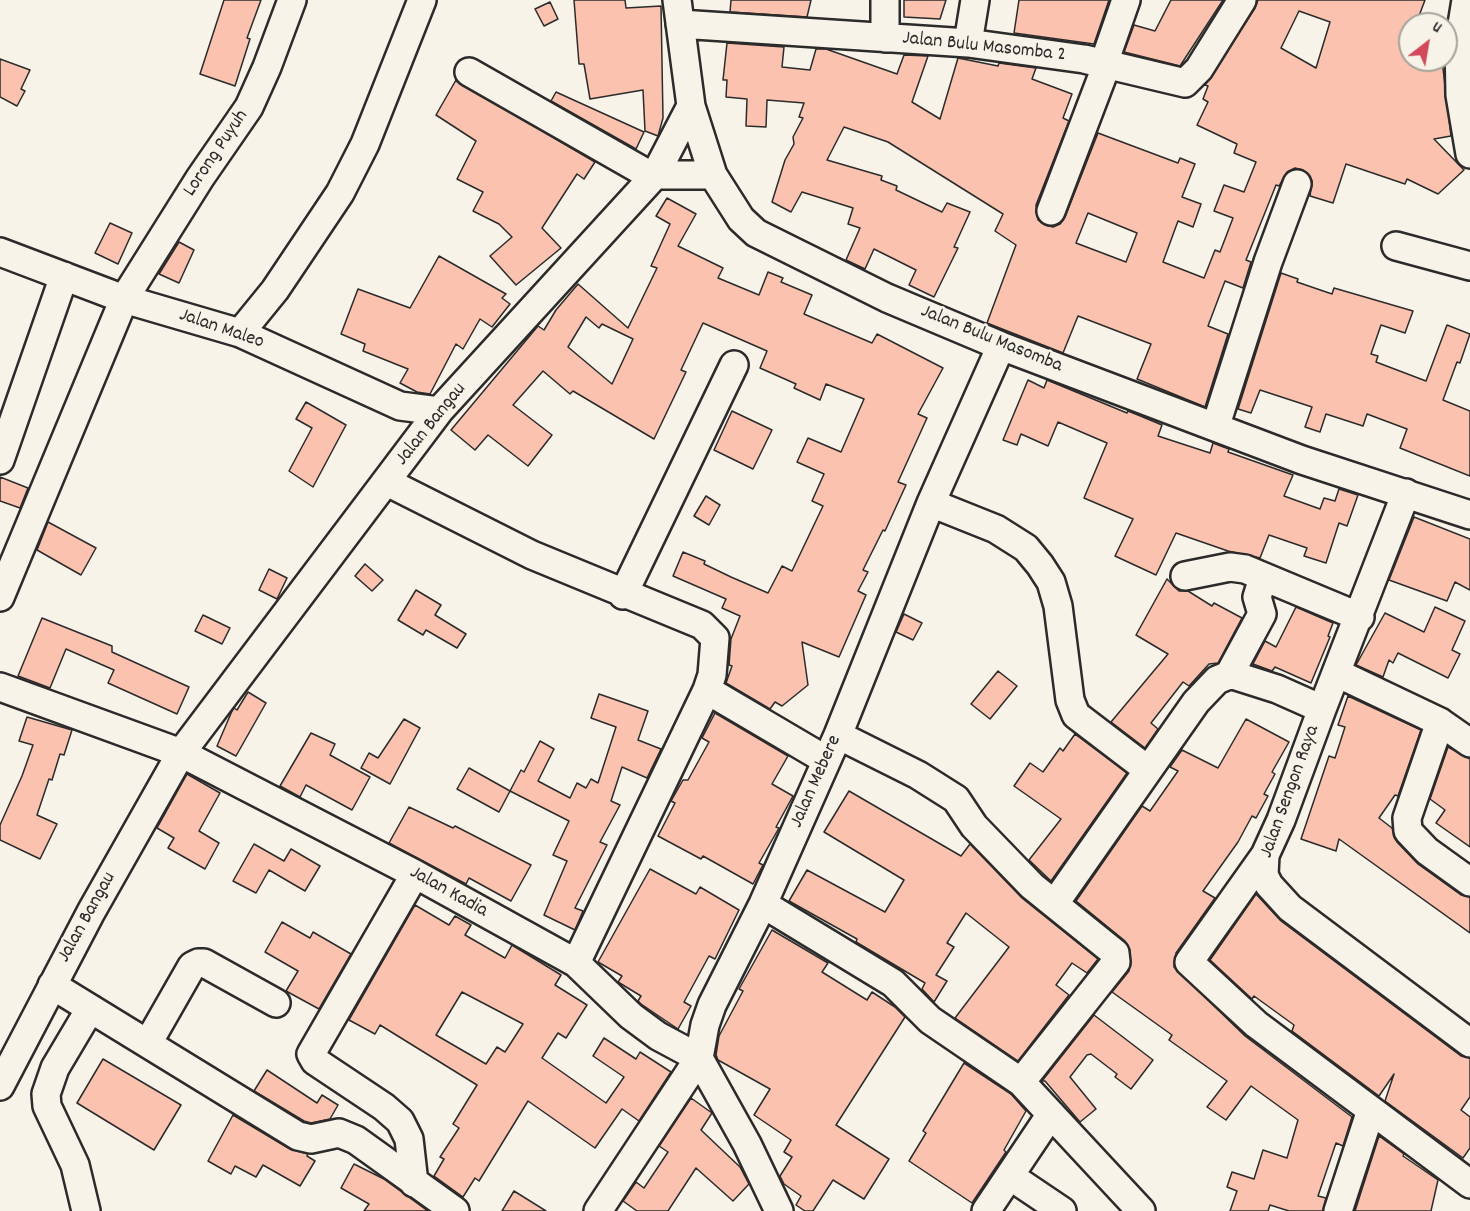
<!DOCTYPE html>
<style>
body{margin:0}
#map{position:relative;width:1470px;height:1211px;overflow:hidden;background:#f7f3e8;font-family:Dekko,sans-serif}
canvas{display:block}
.north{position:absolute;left:1398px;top:12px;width:60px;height:60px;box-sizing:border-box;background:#f7f3e8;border:2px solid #a5a39c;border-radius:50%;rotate:31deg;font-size:16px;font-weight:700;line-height:24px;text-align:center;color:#2b2b2b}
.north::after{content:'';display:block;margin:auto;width:21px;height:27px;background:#d1495b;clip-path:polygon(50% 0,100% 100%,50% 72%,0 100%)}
</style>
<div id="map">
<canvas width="1470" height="1211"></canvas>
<div class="north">U</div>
</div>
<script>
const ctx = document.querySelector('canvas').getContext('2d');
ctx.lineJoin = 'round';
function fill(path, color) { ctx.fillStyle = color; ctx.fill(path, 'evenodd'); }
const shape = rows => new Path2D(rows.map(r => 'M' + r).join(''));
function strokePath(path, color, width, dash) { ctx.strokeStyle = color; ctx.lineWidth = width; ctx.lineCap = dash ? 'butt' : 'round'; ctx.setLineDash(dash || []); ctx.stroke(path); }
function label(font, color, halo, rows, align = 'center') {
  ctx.font = font + ' Dekko,sans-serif'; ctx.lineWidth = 5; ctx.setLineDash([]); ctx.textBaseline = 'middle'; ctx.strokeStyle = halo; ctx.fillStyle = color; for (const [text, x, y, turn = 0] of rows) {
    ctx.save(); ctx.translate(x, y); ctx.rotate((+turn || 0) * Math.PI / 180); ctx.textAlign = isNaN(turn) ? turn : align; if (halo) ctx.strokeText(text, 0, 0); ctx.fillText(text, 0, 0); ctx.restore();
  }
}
const building = shape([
 [224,0,261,0,247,38,250,39,235,86,200,74,224,0],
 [574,0,625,0,626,8,661,6,663,118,658,136,645,131,643,90,590,99,584,64,579,64,574,0],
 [731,0,811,0,807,17,730,12,731,0],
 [904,0,946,0,940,19,904,17,904,0],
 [1019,0,1109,0,1094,44,1014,33,1019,0],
 [1171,0,1223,0,1180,66,1124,52,1134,25,1155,31,1171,0],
 [1258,0,1425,0,1416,24,1410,24,1410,60,1442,60,1451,136,1434,139,1464,170,1438,194,1407,179,1405,184,1346,164,1333,203,1310,196,1312,181,1303,170,1295,168,1287,172,1279,186,1276,185,1246,260,1251,262,1243,288,1225,281,1208,326,1228,334,1205,407,1137,379,1151,344,1078,316,1063,353,987,323,1016,245,995,231,1003,214,888,142,844,127,827,160,882,176,881,180,897,186,896,190,942,212,947,203,970,212,954,247,958,248,934,297,909,285,916,270,874,249,865,269,846,260,860,228,848,224,853,208,802,192,791,212,772,202,785,160,794,144,793,137,803,118,799,117,804,103,767,100,766,127,746,126,747,99,726,97,727,80,723,80,727,43,784,47,782,67,810,70,816,49,826,49,897,74,904,55,928,56,912,102,940,119,958,58,998,66,999,63,1036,68,1032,79,1072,94,1063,118,1069,121,1036,205,1038,220,1045,225,1053,227,1060,224,1065,217,1098,133,1178,163,1180,158,1195,164,1182,197,1201,204,1193,227,1178,221,1163,262,1204,278,1215,250,1220,252,1233,218,1214,211,1224,185,1244,192,1256,162,1234,153,1237,144,1197,125,1208,102,1203,99,1208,86,1205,85,1255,8,1258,0],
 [1299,11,1330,22,1316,68,1281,48,1299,11],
 [1088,213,1137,233,1126,262,1076,243,1088,213],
 [550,2,558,19,544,26,535,9,550,2],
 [0,59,30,70,21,89,25,91,17,106,0,97,0,59],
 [456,80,595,162,584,179,577,174,542,228,561,248,516,285,490,256,512,237,499,224,473,211,483,192,457,179,476,141,436,115,456,80],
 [556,92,644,132,636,149,551,101,556,92],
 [667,198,696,214,678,246,723,268,718,278,759,295,768,272,783,278,781,282,812,295,804,314,872,343,877,334,943,368,918,414,927,418,898,482,906,485,885,531,883,530,863,570,868,572,858,591,866,595,839,657,802,642,808,685,782,706,775,702,770,709,726,683,732,666,729,665,731,639,740,616,722,608,726,599,673,576,683,552,705,561,704,564,731,577,768,593,782,566,792,571,823,506,812,501,824,474,797,462,808,438,841,452,864,399,826,384,820,400,794,388,796,384,760,368,767,351,703,323,681,370,686,372,654,439,573,391,570,394,543,371,513,405,552,435,528,466,488,435,475,450,451,430,538,326,544,330,556,310,578,284,628,328,657,268,651,266,670,224,656,216,667,198],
 [586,317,599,328,602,324,633,339,612,384,568,347,586,317],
 [110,223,132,233,118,264,95,253,110,223],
 [179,242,194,250,179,283,159,274,179,242],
 [439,256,506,294,502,298,510,304,492,327,480,319,463,349,456,344,430,394,417,392,400,383,408,369,363,351,365,344,341,334,358,289,410,308,439,256],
 [1281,273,1298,279,1297,282,1332,294,1334,288,1413,311,1405,333,1381,325,1371,354,1378,356,1376,362,1426,381,1447,325,1470,334,1460,363,1457,362,1443,400,1470,411,1470,476,1400,448,1407,429,1367,414,1363,426,1326,414,1320,432,1305,427,1312,407,1260,390,1251,413,1238,409,1281,273],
 [1028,380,1044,388,1047,380,1127,413,1128,411,1138,415,1162,425,1158,436,1210,453,1213,443,1229,449,1228,452,1293,475,1284,496,1320,509,1324,498,1335,501,1339,489,1358,495,1347,526,1339,523,1326,563,1304,556,1307,548,1269,535,1260,558,1228,551,1176,533,1156,575,1115,556,1133,519,1084,498,1107,443,1058,422,1048,446,1021,434,1017,445,1003,440,1028,380],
 [306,402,346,425,313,487,289,471,312,428,296,419,306,402],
 [732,411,772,430,753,469,714,450,732,411],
 [0,477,28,488,20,508,0,501,0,477],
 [706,496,720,505,709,525,694,516,706,496],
 [1414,517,1470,539,1470,590,1455,582,1447,601,1389,580,1414,517],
 [48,522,96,548,81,575,37,550,48,522],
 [365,564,383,580,372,591,355,576,365,564],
 [269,569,287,578,277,599,259,590,269,569],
 [1167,579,1179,591,1188,591,1212,606,1214,603,1242,618,1218,663,1209,664,1189,686,1183,682,1151,723,1158,729,1145,748,1111,722,1168,654,1136,635,1167,579],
 [416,590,441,605,435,615,466,634,457,648,426,630,423,635,398,620,416,590],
 [1296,607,1333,623,1328,636,1330,637,1311,683,1275,667,1272,671,1253,664,1265,641,1276,647,1296,607],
 [1435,607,1465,621,1452,650,1460,654,1448,678,1398,653,1393,663,1389,660,1383,677,1356,665,1385,613,1424,632,1435,607],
 [904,614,922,623,913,640,896,632,904,614],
 [203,615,230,628,222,644,195,631,203,615],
 [42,618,112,646,112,652,189,687,177,714,108,683,114,670,66,649,50,688,18,676,42,618],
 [998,671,1017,686,990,719,971,704,998,671],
 [248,692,266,703,236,756,217,746,232,711,234,708,237,710,248,692],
 [599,694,648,711,638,740,661,749,647,778,622,767,611,801,620,805,600,842,607,845,575,908,583,911,575,930,544,915,567,861,553,855,569,821,510,791,521,770,524,772,540,741,554,749,538,781,570,798,577,783,586,788,591,779,598,783,616,727,591,718,599,694],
 [1348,696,1421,730,1398,796,1395,795,1379,818,1392,828,1397,842,1418,864,1461,895,1470,897,1470,933,1339,839,1336,851,1301,839,1329,756,1335,758,1345,727,1338,725,1348,696],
 [715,713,788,756,772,784,793,796,776,827,779,828,759,863,763,865,753,884,703,856,701,859,658,836,675,803,671,801,683,780,688,780,709,742,702,738,715,713],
 [27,717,72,730,64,755,60,754,52,780,49,779,37,815,57,824,40,859,0,840,0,825,22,776,33,745,19,741,27,717],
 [404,719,420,728,390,784,361,768,369,753,378,758,404,719],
 [1246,719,1289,742,1272,772,1275,774,1264,794,1268,796,1256,818,1252,816,1238,842,1203,891,1215,898,1176,953,1174,967,1245,1036,1352,1117,1343,1146,1336,1143,1318,1196,1326,1198,1323,1211,1289,1211,1270,1205,1268,1211,1230,1211,1237,1191,1227,1187,1232,1172,1254,1179,1263,1150,1287,1158,1298,1120,1251,1086,1226,1120,1207,1107,1227,1081,1169,1040,1172,1035,1112,992,1129,971,1130,950,1125,941,1076,901,1142,806,1150,811,1178,771,1170,767,1182,750,1218,768,1246,719],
 [311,733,335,744,330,755,370,777,352,810,306,785,300,797,280,786,311,733],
 [1075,734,1127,773,1051,881,1029,860,1061,819,1014,786,1030,763,1043,772,1060,748,1063,751,1075,734],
 [1448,747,1470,759,1470,847,1436,823,1445,810,1430,799,1448,747],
 [469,768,510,791,499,812,457,789,469,768],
 [187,774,220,793,199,831,219,843,205,869,168,848,174,838,157,828,187,774],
 [849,791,961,856,970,844,1022,898,1098,959,1087,973,1072,963,1056,985,1069,995,1018,1061,955,1018,1009,947,966,913,947,943,954,947,936,975,947,981,934,1002,922,989,925,983,856,942,857,939,789,901,807,870,885,912,904,880,824,832,849,791],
 [409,807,453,828,455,826,531,865,511,901,469,878,466,884,389,843,409,807],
 [254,844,284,861,291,849,320,866,305,891,269,870,256,893,233,881,254,844],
 [650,869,696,894,700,887,739,910,715,959,709,956,684,1002,691,1006,678,1029,641,1004,638,1001,641,996,618,982,622,976,598,962,650,869],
 [1256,894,1281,921,1461,1056,1470,1058,1470,1097,1461,1110,1470,1117,1470,1148,1463,1158,1385,1101,1394,1074,1379,1096,1292,1031,1294,1025,1254,996,1252,999,1210,960,1256,894],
 [415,905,449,925,455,916,471,925,465,935,505,958,512,945,561,975,555,985,587,1005,566,1038,558,1033,542,1058,606,1103,624,1077,593,1056,604,1038,636,1059,640,1052,671,1072,639,1121,622,1109,595,1148,528,1101,479,1181,475,1178,463,1197,434,1176,444,1159,440,1157,459,1128,453,1124,477,1085,380,1025,375,1034,349,1020,415,905],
 [462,992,523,1024,505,1052,497,1047,486,1064,436,1035,462,992],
 [282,922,310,938,313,932,351,954,319,1009,286,991,298,971,265,952,282,922],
 [772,930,828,963,822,972,867,1000,872,992,895,1007,905,1017,836,1125,889,1159,864,1199,833,1180,813,1211,805,1211,796,1205,801,1196,784,1184,780,1176,792,1157,784,1152,791,1140,754,1115,770,1089,718,1060,716,1055,719,1036,743,991,739,989,772,930],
 [1094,1015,1153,1060,1131,1089,1115,1077,1117,1074,1091,1054,1087,1055,1070,1077,1096,1109,1080,1122,1045,1081,1042,1081,1094,1015],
 [103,1059,181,1105,154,1150,77,1103,103,1059],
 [964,1063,1011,1094,1026,1111,1004,1150,1006,1152,972,1203,909,1161,926,1133,923,1131,964,1063],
 [267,1070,317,1103,322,1095,338,1105,330,1119,311,1123,304,1121,254,1091,267,1070],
 [691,1098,712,1113,701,1130,740,1167,749,1184,733,1201,696,1168,668,1211,637,1211,623,1201,636,1182,644,1188,668,1152,659,1146,691,1098],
 [233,1115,290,1149,308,1154,307,1156,315,1161,300,1186,263,1165,256,1177,235,1166,231,1174,208,1161,233,1115],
 [1379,1136,1404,1154,1403,1156,1438,1180,1431,1211,1355,1211,1379,1136],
 [354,1164,384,1179,428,1211,364,1211,369,1204,341,1188,354,1164],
 [514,1191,546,1211,502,1211,514,1191]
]);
fill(building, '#fac2af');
strokePath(building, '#2b2b2b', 1.5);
const minor = shape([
 [677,0,691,106,713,175,741,219,756,233,887,298,1001,346,1302,460,1470,515],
 [1466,0,1459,43,1460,95,1470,154],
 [680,24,968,43,1084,59,1185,83,1199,69,1242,0],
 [885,38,885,0],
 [968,43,975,0],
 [1104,63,1126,0],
 [469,72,653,177],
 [655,175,713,175],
 [1051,211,1107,64],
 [1396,246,1470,266],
 [0,252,124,299,240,333,400,406,439,411],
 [240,333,275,290,340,193,365,144,422,0],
 [1216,425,1268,262,1297,184],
 [0,460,64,276],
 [387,482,532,555,702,625,715,638,712,675,707,690,576,963],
 [1406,493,1322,709,1281,820,1265,855,1264,875,1269,885,1290,908,1470,1043],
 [931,503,996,529,1026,548,1040,565,1051,582,1058,606,1070,700,1076,715,1148,770],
 [1185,576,1230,567,1245,569,1360,617],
 [623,595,734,365],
 [0,597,124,299,200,178,249,107,267,67,292,0],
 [1337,673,1440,722,1470,743],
 [1229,675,1262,614,1257,597,1263,578],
 [0,687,181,753,415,874,576,963,631,1016,658,1036,699,1058,598,1211],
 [707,690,826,760],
 [1440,722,1407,818,1408,831,1427,851,1470,882],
 [838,735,918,775,956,799,974,826,1032,886,1115,953,1116,962,1021,1082],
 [1265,855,1189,962,1256,1024,1470,1184],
 [1055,903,1196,702,1217,680,1229,675,1236,676,1277,689,1322,709],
 [763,904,893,983,930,1020,1021,1082,1141,1211],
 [52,985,298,1136,311,1139,339,1133,356,1140,455,1211],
 [148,1043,192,966,198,963,204,963,276,1003],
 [0,1086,91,912,181,753,439,411,655,175,691,106],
 [1010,1176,1062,1211],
 [414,1183,409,1139,400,1121,384,1107,315,1061,311,1054,415,874],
 [86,1211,75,1165,47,1106,46,1094,55,1068,90,1009],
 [779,1211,747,1144,699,1058,705,1025,712,1005,763,904,838,735,931,503,1001,346],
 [986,1211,1051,1114],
 [1338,1211,1371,1110]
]);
strokePath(minor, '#2b2b2b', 32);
strokePath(minor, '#f7f3e8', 27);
label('20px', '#2b2b2b', '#f7f3e8', [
 ["Jalan Bulu Masomba 2",984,48,6],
 ["Lorong Puyuh",217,154,-56],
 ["Jalan Maleo",221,330,19],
 ["Jalan Bulu Masomba",991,340,22],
 ["Jalan Bangau",432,425,-51],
 ["Jalan Mebere",817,782,-66],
 ["Jalan Sengon Raya",1291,792,-70],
 ["Jalan Kadia",448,893,29],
 ["Jalan Bangau",88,918,-61]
]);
</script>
